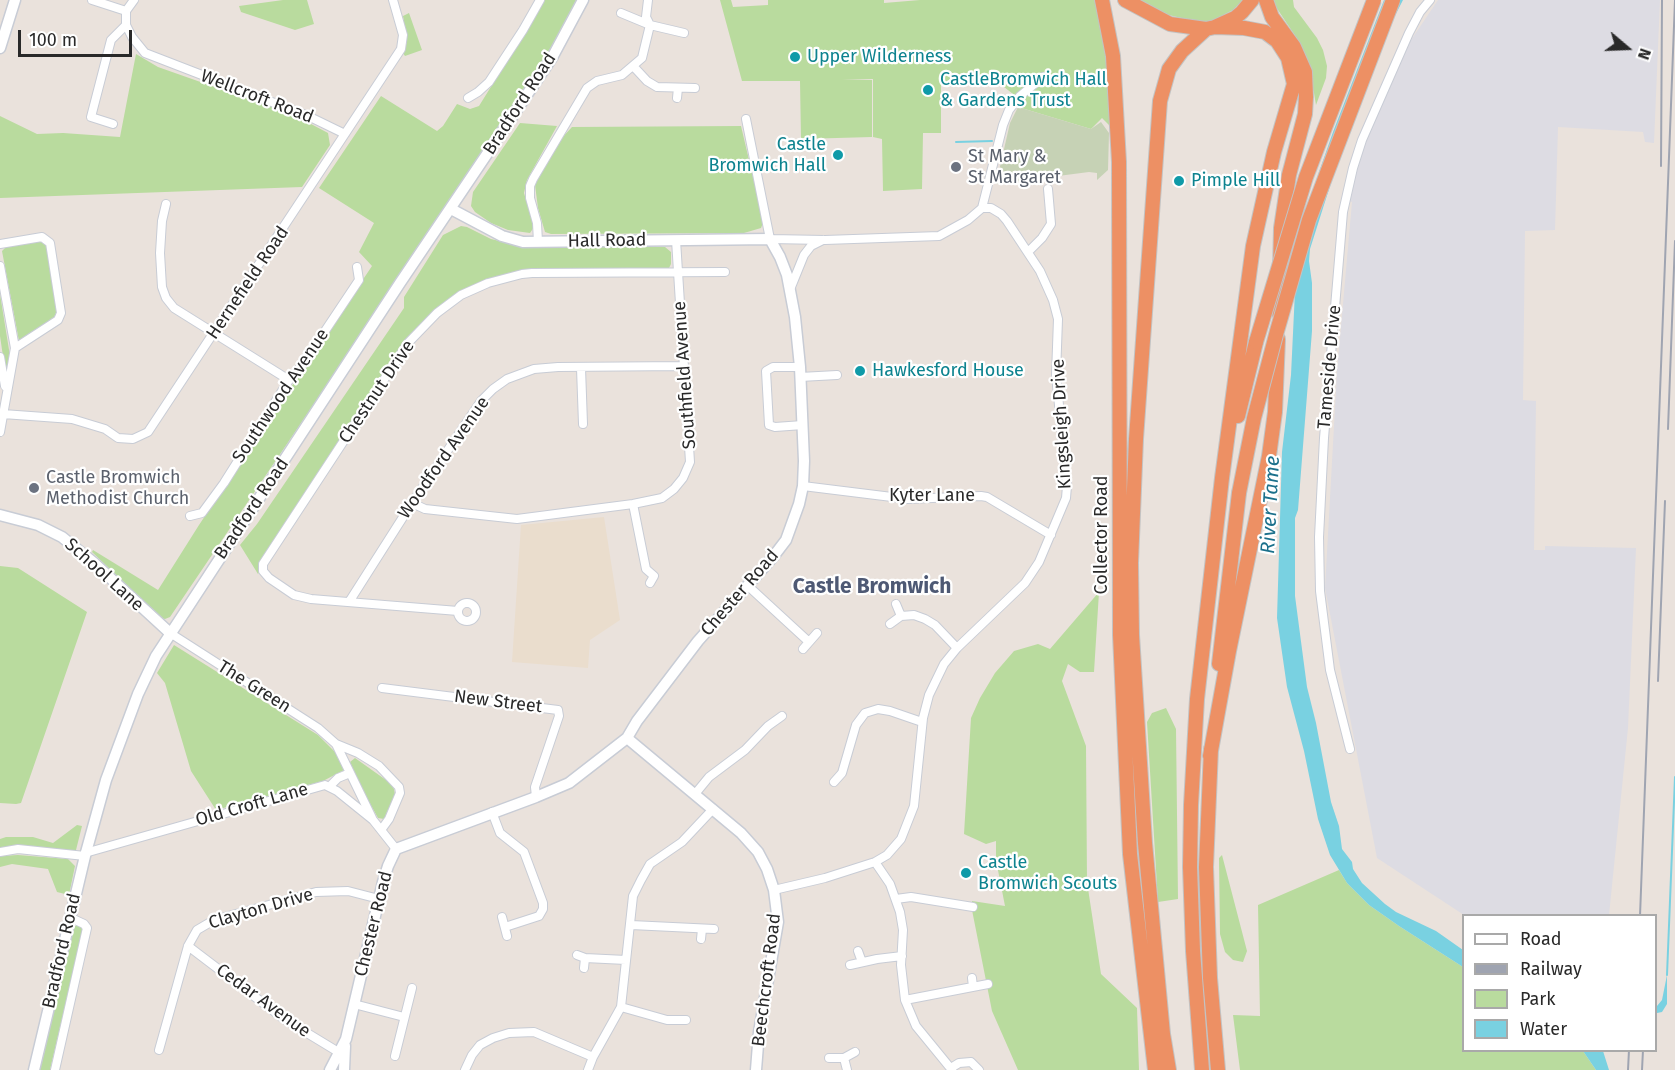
<!DOCTYPE html>
<style>
body{margin:0}
#map{position:relative;width:1675px;height:1070px;overflow:hidden;background:#eae2dc;font-family:"Fira Sans",sans-serif}
canvas{display:block}
.legend{position:absolute;left:1462px;top:914px;width:195px;height:138px;box-sizing:border-box;background:#fff;border:2px solid #a9a9a9;margin:0;padding:8px 10px;list-style:none;font-size:18px;color:#292929}
.legend li{display:flex;align-items:center;gap:12px;height:30px}
.legend b{width:30px;border:2px solid #a9a9a9}
.north{position:absolute;left:1597px;top:18px;width:60px;height:60px;-webkit-text-stroke:4px #fff;paint-order:stroke;rotate:109deg;font-size:16px;font-weight:700;line-height:24px;text-align:center;color:#292929}
.north::after{content:'';display:block;margin:auto;width:21px;height:27px;background:#292929;clip-path:polygon(50% 0,100% 100%,50% 72%,0 100%)}
.scale{position:absolute;left:18px;top:30px;width:114px;height:27px;box-sizing:border-box;border:3px solid #292929;border-top:0;padding-left:8px;font-size:18px;line-height:21px;white-space:nowrap;color:#292929;-webkit-text-stroke:4px #fff;paint-order:stroke}
</style>
<div id="map">
<canvas width="1675" height="1070"></canvas>
<ul class="legend">
<li><b style="height:8px;background:#fff"></b>Road</li>
<li><b style="height:8px;background:#9fa4b1"></b>Railway</li>
<li><b style="height:16px;background:#b9db9e"></b>Park</li>
<li><b style="height:16px;background:#79d1e1"></b>Water</li>
</ul>
<div class="north">N</div>
<div class="scale">100 m</div>
</div>
<script>
const ctx = document.querySelector('canvas').getContext('2d');
ctx.lineJoin = 'round';
function fill(path, color) { ctx.fillStyle = color; ctx.fill(path, 'evenodd'); }
const shape = rows => new Path2D(rows.map(r => 'M' + r).join(''));
function strokePath(path, color, width, dash) { ctx.strokeStyle = color; ctx.lineWidth = width; ctx.lineCap = dash ? 'butt' : 'round'; ctx.setLineDash(dash || []); ctx.stroke(path); }
function label(font, color, halo, rows, align = 'center') {
  ctx.font = font + ' "Fira Sans",sans-serif'; ctx.lineWidth = 4.5; ctx.setLineDash([]); ctx.textBaseline = 'middle'; ctx.strokeStyle = halo; ctx.fillStyle = color; for (const [text, x, y, turn = 0] of rows) {
    ctx.save(); ctx.translate(x, y); ctx.rotate((+turn || 0) * Math.PI / 180); ctx.textAlign = isNaN(turn) ? turn : align; if (halo) ctx.strokeText(text, 0, 0); ctx.fillText(text, 0, 0); ctx.restore();
  }
}
fill(shape([
 [1438,0,1660,0,1654,143,1645,142,1643,132,1558,127,1555,230,1525,231,1523,400,1536,401,1534,550,1545,550,1545,546,1636,548,1628,728,1609,915,1464,915,1377,858,1325,588,1337,372,1352,202,1349,201,1356,164,1405,49]
]), '#dddce3');
fill(shape([
 [604,517,620,620,590,640,588,668,512,662,521,525]
]), '#eaddcd');
fill(shape([
 [283,0,307,0,314,24,295,30,241,12,239,6],
 [545,0,576,0,559,35,462,185,170,617,165,619,161,618,92,552,93,550,158,590,199,525,372,266,359,252,374,223,319,188,381,96,437,131,443,126,457,104,470,109,479,106],
 [720,0,731,0,733,7,768,5,768,0,884,0,884,3,920,0,1097,0,1111,81,1112,128,1102,118,1091,129,1018,107,1013,94,999,83,941,85,941,133,923,133,922,189,883,191,882,139,873,137,873,79,842,80,872,80,872,137,801,139,800,81,742,81],
 [1140,0,1243,0,1233,10,1212,21,1195,21,1164,14],
 [1274,0,1293,0,1294,7,1317,38,1323,50,1327,66,1326,78,1316,105,1314,93,1296,37,1274,4],
 [409,13,422,50,405,56,403,53,407,42,403,16],
 [136,54,158,67,294,115,328,133,330,145,302,187,0,198,0,116,37,134,63,133,120,137],
 [520,123,557,126,527,180,524,193,534,227,530,233,508,230,491,223,475,212,471,206,473,192],
 [741,126,761,211,763,223,761,228,744,233,551,234,545,232,538,208,535,185,559,141,572,127],
 [461,226,467,227,491,239,521,246,665,247,671,252,671,264,669,268,521,271,482,281,442,305,419,326,258,574,240,545,257,524,404,308,404,297,443,235],
 [40,241,47,246,58,310,54,317,37,330,19,341,2,251,8,245],
 [0,294,10,356,8,372,5,370,0,336],
 [0,566,18,568,87,612,21,803,16,804,0,803],
 [1099,592,1094,672,1080,672,1068,664,1062,681,1086,746,1087,882,1101,974,1137,1008,1139,1070,1018,1070,992,1011,972,910,972,901,1005,906,996,860,996,841,986,844,964,834,971,718,980,698,995,673,1014,651,1038,644,1050,649],
 [174,645,318,735,336,753,344,770,323,781,216,810,191,771,165,683,157,673],
 [1166,708,1176,729,1178,899,1158,902,1147,722,1152,713],
 [355,758,393,785,395,794,384,819,378,818,363,791,350,762],
 [77,825,82,826,76,850,70,852,32,847,0,848,0,839,6,837,33,837,53,843],
 [18,855,68,859,75,866,69,895,57,892,48,869,12,864,0,867,0,856],
 [1222,855,1247,951,1243,962,1233,960,1225,952,1220,934,1219,858],
 [1339,870,1347,883,1369,905,1399,926,1463,967,1464,1050,1583,1051,1596,1070,1240,1070,1233,1015,1260,1016,1258,905],
 [80,925,83,928,50,1070,40,1070,74,926]
]), '#b9db9e');
fill(shape([
 [1018,107,1091,129,1101,122,1109,133,1108,170,1097,180,1097,173,1089,172,996,184,1010,123]
]), '#c6d2b5');
fill(shape([
 [1384,0,1403,0,1384,37,1336,167,1310,249,1309,261,1312,283,1312,331,1298,510,1295,518,1295,596,1307,687,1316,723,1331,802,1339,826,1342,849,1352,862,1353,869,1362,883,1385,904,1396,912,1436,931,1463,950,1463,967,1399,926,1369,905,1347,883,1330,855,1318,819,1304,751,1287,687,1277,618,1282,452,1291,375,1297,249,1309,201,1333,132],
 [1667,975,1667,1004,1662,1012,1657,1013,1657,1006,1662,1000],
 [1583,1051,1603,1051,1609,1070,1596,1070]
]), '#79d1e1');
strokePath(shape([
 [956,142,992,141],
 [1667,975,1675,777]
]), '#79d1e1', 2);
const street = shape([
 [92,0,126,11,134,0],
 [126,11,126,25,132,37,145,53,308,116,345,134],
 [621,13,650,25,684,33],
 [634,67,647,81,657,87,695,88],
 [468,98,478,92,489,82,523,30,540,0],
 [677,98,678,88],
 [746,119,770,239,825,240,939,236,968,220,982,208,1003,125,1009,110,1020,96,1043,77],
 [113,124,91,117,111,40,126,25],
 [166,204,162,221,160,253,162,287,166,298,174,308,289,380],
 [538,242,537,223,530,198,530,186,533,179,587,88,597,81,622,75,642,58,650,25,646,17,648,0],
 [0,244,42,237,50,243,61,313,58,320,15,348],
 [1028,252,1042,238,1051,224,1048,189],
 [0,266,15,348,0,432],
 [791,287,804,255,811,246,823,240],
 [0,357,5,386],
 [800,367,773,367,766,371,769,425,775,427,803,425],
 [581,368,583,424],
 [800,377,837,375],
 [3,414,72,419,105,429,118,438,133,439,148,432,401,49,403,35,393,0],
 [803,486,908,499,981,496,987,497,1051,535],
 [412,503,425,509,517,519,633,504,662,498,674,489,683,478,690,462,676,240],
 [633,504,646,569,654,576,650,583],
 [190,516,202,513,224,483,289,380,303,364,359,280,357,267],
 [747,585,809,642],
 [349,602,412,503,481,401,493,389,507,379,534,369,558,367,684,366],
 '458 612a9 9 0 1 1 18 0a9 9 0 1 1-18 0Z',
 [896,604,901,616],
 [458,611,311,599,294,595,269,578,263,571,263,564,408,343,437,313,461,295,488,283,522,274,532,273,725,272],
 [890,624,901,616,914,615,925,619,935,625,957,648],
 [170,633,318,728,336,744,372,818],
 [803,649,817,633],
 [382,688,558,710,559,716,535,787,536,797],
 [336,744,358,753,379,766,399,787,400,793,389,819,381,830],
 [1350,749,1330,670,1320,591,1319,537,1324,438,1343,212,1353,168,1362,140,1409,33,1420,12,1430,0],
 [834,782,842,773,856,725,865,713,878,709,890,711,922,722],
 [329,787,338,778,350,773],
 [695,794,709,777,745,750,768,726,782,716],
 [492,812,500,833,524,852,543,903,543,909,539,916,505,927],
 [0,852,18,849,85,856],
 [85,853,325,785,337,791,373,820,396,849],
 [875,862,890,884,900,912,903,930,901,965,905,1000,916,1026,952,1070],
 [774,890,825,878,875,862,887,855,901,839,914,806,923,718,929,695,944,664,957,648,1025,583,1039,562,1066,498,1067,486,1056,375,1058,319,1053,300,1040,271,1007,221,1001,214,991,208,982,208],
 [896,899,911,897,973,907],
 [502,917,507,936],
 [631,925,714,929],
 [701,939,702,929],
 [188,946,284,1019,340,1053],
 [858,951,862,962],
 [577,955,585,958,626,960],
 [850,965,877,959,902,956],
 [584,968,585,958],
 [972,978,973,987],
 [905,1000,988,984],
 [354,1004,404,1017],
 [621,1007,667,1020,686,1020],
 [159,1050,188,946,197,930,214,920,316,892,348,891,379,899],
 [395,1056,412,988],
 [829,1058,844,1058,855,1052],
 [844,1058,847,1070],
 [951,1068,959,1063,971,1062,979,1070],
 [55,1070,87,928,84,924,71,918],
 [465,1070,472,1055,480,1045,493,1038,509,1033,534,1032,593,1057],
 [588,1070,593,1057,621,1007,633,896,641,880,650,864,682,842,713,809]
]);
const secondary = shape([
 [0,48,15,0],
 [0,515,38,525,62,537,94,563,170,633],
 [627,738,741,833,758,852,767,869,774,890,778,922,759,1032,756,1070],
 [34,1070,85,856,106,780,138,694,156,656,400,283,553,56,583,0],
 [330,1070,346,1039,383,882,388,866,396,849,536,797,569,783,627,738,637,721,698,641,773,557,786,540,799,504,803,486,804,461,800,367,795,317,787,275,780,257,770,239,523,242,502,236,451,209],
 [344,1070,345,1046]
]);
const highway = shape([
 [1102,0,1113,56,1119,162,1120,635,1130,854,1155,1070],
 [1125,0,1170,24,1206,29,1215,27,1235,18,1242,12,1252,0],
 [1266,0,1272,17,1294,47,1305,72,1306,97,1305,114,1289,175,1281,228,1279,313],
 [1238,416,1256,342],
 [1219,664,1239,493],
 [1211,749,1206,867,1210,978,1218,1070],
 [1210,756,1229,651,1269,456,1275,412,1278,339],
 [1169,1070,1163,1034,1145,843,1132,635,1131,563,1136,439,1160,101,1169,69,1182,51,1206,29],
 [1202,1070,1193,951,1190,867,1191,805,1197,699,1222,478,1253,246,1274,152,1294,84,1288,58,1277,41,1265,32,1244,28,1215,27]
]);
strokePath(street, '#c8ccd5', 10);
strokePath(secondary, '#c8ccd5', 13);
strokePath(highway, '#c3c3c3', 16);
strokePath(street, '#fff', 8);
strokePath(secondary, '#fff', 10);
strokePath(highway, '#ed9064', 14);
strokePath(shape([
 [1661,166,1662,0],
 [1668,429,1675,241],
 [1658,681,1665,501],
 [1640,916,1675,0],
 [1628,1070,1629,1050],
 [1642,1070,1643,1050]
]), '#9fa4b1', 2);
const highwayBridge = shape([
 [1256,342,1306,177,1374,0],
 [1239,493,1254,418,1277,331,1309,220,1393,0]
]);
strokePath(highwayBridge, '#c3c3c3', 16, []);
strokePath(highwayBridge, '#ed9064', 14);
for (const [x, y, r, color] of [
 [795,57,6,"#0f9aa8"],
 [928,90,6,"#0f9aa8"],
 [838,155,6,"#0f9aa8"],
 [956,167,6,"#6b7280"],
 [1179,181,6,"#0f9aa8"],
 [860,371,6,"#0f9aa8"],
 [34,488,6,"#6b7280"],
 [966,873,6,"#0f9aa8"]
]) { const dot = new Path2D(); dot.arc(x, y, r, 0, 2 * Math.PI); ctx.fillStyle = color; ctx.fill(dot); strokePath(dot, '#fff', 2); }
label('18px', '#0d838f', '#fff', [
 ["Upper Wilderness",807,57],
 ["CastleBromwich Hall",940,80],
 ["& Gardens Trust",940,101],
 ["Castle",826,145,"right"],
 ["Bromwich Hall",826,166,"right"],
 ["Pimple Hill",1191,181],
 ["Hawkesford House",872,371],
 ["Castle",978,863],
 ["Bromwich Scouts",978,884]
], 'left');
label('18px', '#292929', '#fff', [
 ["Wellcroft Road",257,97,21],
 ["Bradford Road",520,104,-57],
 ["Hall Road",607,241,-1],
 ["Hernefield Road",248,283,-56],
 ["Tameside Drive",1330,367,-85],
 ["Southfield Avenue",685,375,-94],
 ["Chestnut Drive",377,392,-56],
 ["Southwood Avenue",281,396,-56],
 ["Kingsleigh Drive",1062,424,-93],
 ["Woodford Avenue",444,458,-55],
 ["Kyter Lane",932,496],
 ["Bradford Road",252,509,-56],
 ["Collector Road",1102,535,-90],
 ["School Lane",104,575,42],
 ["Chester Road",740,593,-49],
 ["The Green",254,687,32],
 ["New Street",498,702,7],
 ["Old Croft Lane",252,805,-16],
 ["Clayton Drive",261,909,-16],
 ["Chester Road",374,924,-76],
 ["Bradford Road",62,951,-77],
 ["Beechcroft Road",767,980,-83],
 ["Cedar Avenue",263,1001,36]
]);
label('18px', '#5b616d', '#fff', [
 ["St Mary &",968,157],
 ["St Margaret",968,178],
 ["Castle Bromwich",46,478],
 ["Methodist Church",46,499]
], 'left');
label('italic 20px', '#1b708b', '#fff', [
 ["River Tame",1271,505,-87]
]);
label('bold 21px', '#4e5974', '#fff', [
 ["Castle Bromwich",872,587]
]);
</script>
